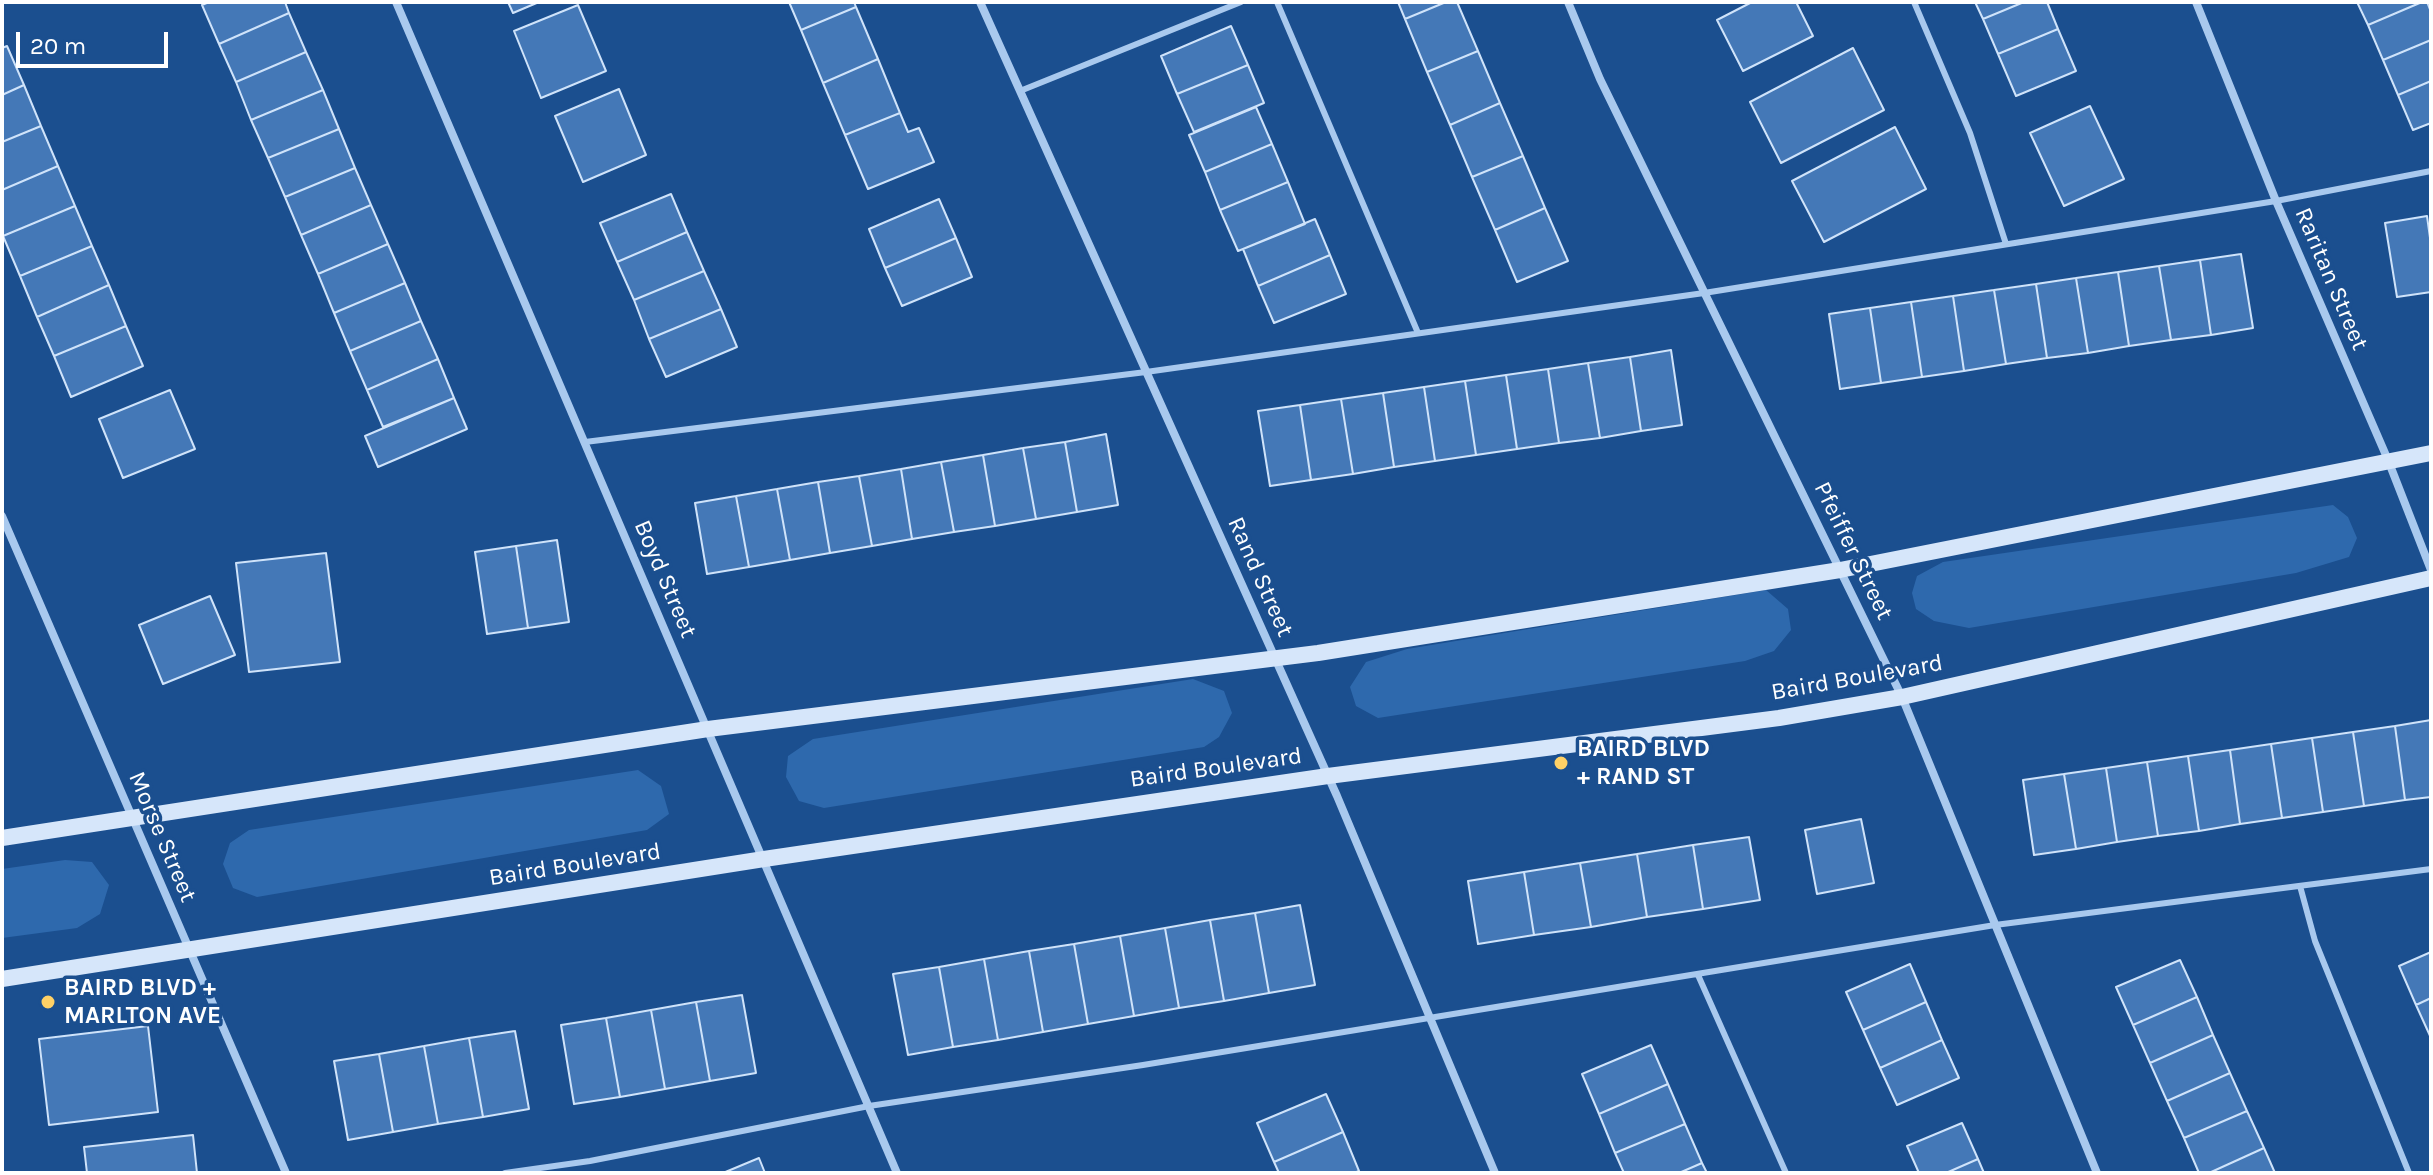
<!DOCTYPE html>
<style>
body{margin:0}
#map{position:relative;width:2433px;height:1175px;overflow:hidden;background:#1b4f8f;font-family:Karla,sans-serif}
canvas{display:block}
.frame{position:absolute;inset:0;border:4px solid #fff;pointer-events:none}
.scale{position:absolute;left:16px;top:32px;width:152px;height:36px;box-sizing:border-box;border:4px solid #fff;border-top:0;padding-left:10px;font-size:24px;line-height:28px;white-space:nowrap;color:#fff;-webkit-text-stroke:6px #1b4f8f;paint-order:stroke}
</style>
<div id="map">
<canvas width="2433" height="1175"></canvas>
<div class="frame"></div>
<div class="scale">20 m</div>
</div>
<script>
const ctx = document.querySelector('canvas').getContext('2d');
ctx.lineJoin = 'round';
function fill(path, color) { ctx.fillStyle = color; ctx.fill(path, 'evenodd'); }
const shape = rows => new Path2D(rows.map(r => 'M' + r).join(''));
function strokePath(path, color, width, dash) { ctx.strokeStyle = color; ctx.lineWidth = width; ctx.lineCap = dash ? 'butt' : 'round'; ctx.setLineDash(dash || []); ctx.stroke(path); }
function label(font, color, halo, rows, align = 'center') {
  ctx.font = font + ' Karla,sans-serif'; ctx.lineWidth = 7; ctx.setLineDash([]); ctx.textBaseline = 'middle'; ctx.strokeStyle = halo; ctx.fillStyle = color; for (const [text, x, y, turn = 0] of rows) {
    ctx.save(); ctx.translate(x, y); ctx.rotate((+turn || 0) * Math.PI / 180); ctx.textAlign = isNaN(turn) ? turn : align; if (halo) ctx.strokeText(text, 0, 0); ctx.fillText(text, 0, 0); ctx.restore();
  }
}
fill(shape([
 [2333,505,2348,517,2357,538,2349,557,2296,573,1969,628,1934,621,1916,609,1912,593,1917,576,1943,562],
 [1766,590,1788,609,1791,630,1774,651,1745,661,1378,718,1356,706,1350,687,1366,662,1407,649],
 [1193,679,1224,691,1232,713,1219,737,1204,747,824,808,799,801,786,777,788,756,813,739],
 [638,770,661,786,669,814,647,830,257,897,233,888,223,864,230,843,249,830],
 [65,860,92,862,109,885,100,914,77,928,2,938,2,869]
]), '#2e69ad');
const building = shape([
 [209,2,285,2,289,13,219,44,202,5,209,2],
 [508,2,539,2,513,13,508,2],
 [789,2,854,2,856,7,801,30,789,2],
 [1398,2,1446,2,1405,19,1398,2],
 [1446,2,1457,2,1478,51,1427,72,1405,19,1446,2],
 [1752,2,1796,2,1813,36,1743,71,1717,20,1752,2],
 [1975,2,2024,2,1983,19,1975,2],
 [2024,2,2047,2,2058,29,1998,54,1983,19,2024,2],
 [2357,2,2422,2,2368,25,2357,2],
 [2422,2,2427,2,2431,12,2431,40,2383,60,2368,25,2422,2],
 [578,5,606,71,541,98,514,31,578,5],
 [856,7,878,59,823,83,801,30,856,7],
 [289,13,306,52,236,82,219,44,289,13],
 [1231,26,1248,65,1177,94,1161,56,1231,26],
 [2058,29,2076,71,2016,96,1998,54,2058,29],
 [2431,40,2431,81,2398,95,2383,60,2431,40],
 [7,46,24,85,2,95,2,48,7,46],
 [1853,48,1884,110,1781,163,1750,102,1853,48],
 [1478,51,1500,103,1450,125,1427,72,1478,51],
 [306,52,323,90,251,120,236,82,306,52],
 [878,59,900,113,845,135,823,83,878,59],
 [1248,65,1264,103,1194,132,1177,94,1248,65],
 [2431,81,2431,123,2413,130,2398,95,2431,81],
 [24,85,41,126,2,142,2,95,24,85],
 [619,89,646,155,583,182,555,116,619,89],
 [323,90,339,129,268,158,251,120,323,90],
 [1500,103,1523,156,1472,177,1450,125,1500,103],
 [2090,106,2124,179,2064,206,2030,133,2090,106],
 [1256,107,1272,144,1205,172,1189,135,1256,107],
 [900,113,908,132,919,128,934,162,868,189,845,135,900,113],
 [41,126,58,166,2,190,2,142,41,126],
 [1895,127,1926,189,1824,242,1792,181,1895,127],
 [339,129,355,168,285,197,268,158,339,129],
 [1272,144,1288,182,1220,210,1205,172,1272,144],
 [1523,156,1545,208,1495,230,1472,177,1523,156],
 [58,166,75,206,3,236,2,190,58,166],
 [355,168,371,205,301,235,285,197,355,168],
 [1288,182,1305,224,1238,251,1220,210,1288,182],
 [671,194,687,232,617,262,600,223,671,194],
 [939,199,956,238,885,268,869,229,939,199],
 [371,205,388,244,318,274,301,235,371,205],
 [75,206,92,246,20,276,3,236,75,206],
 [1545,208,1568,261,1517,282,1495,230,1545,208],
 [2427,216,2431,245,2431,292,2397,297,2385,223,2427,216],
 [1315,219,1330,255,1258,286,1243,249,1315,219],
 [687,232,704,271,634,300,617,262,687,232],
 [956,238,972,277,902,306,885,268,956,238],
 [388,244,405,283,334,313,318,274,388,244],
 [92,246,109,285,37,317,20,276,92,246],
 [2241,254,2253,328,2211,335,2200,260,2241,254],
 [1330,255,1346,294,1274,323,1258,286,1330,255],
 [2200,260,2211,335,2171,340,2159,266,2200,260],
 [2159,266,2171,340,2129,346,2118,272,2159,266],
 [704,271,721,309,649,339,634,300,704,271],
 [2118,272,2129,346,2088,353,2076,278,2118,272],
 [2076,278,2088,353,2047,358,2036,284,2076,278],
 [405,283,421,321,350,351,334,313,405,283],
 [2036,284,2047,358,2006,364,1994,290,2036,284],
 [109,285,126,326,54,356,37,317,109,285],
 [1994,290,2006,364,1964,371,1953,296,1994,290],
 [1953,296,1964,371,1922,377,1911,302,1953,296],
 [1911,302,1922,377,1881,383,1870,308,1911,302],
 [1870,308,1881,383,1840,389,1829,314,1870,308],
 [721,309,737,347,666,377,649,339,721,309],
 [421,321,438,359,367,390,350,351,421,321],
 [126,326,143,366,71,397,54,356,126,326],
 [1671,350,1682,425,1641,431,1630,357,1671,350],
 [1630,357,1641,431,1600,438,1588,363,1630,357],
 [438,359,454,398,383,427,367,390,438,359],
 [1588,363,1600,438,1559,443,1548,369,1588,363],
 [1548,369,1559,443,1517,449,1506,375,1548,369],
 [1506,375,1517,449,1476,455,1465,381,1506,375],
 [1465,381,1476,455,1435,461,1424,387,1465,381],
 [1424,387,1435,461,1394,467,1383,393,1424,387],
 [170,390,195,449,123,478,99,419,170,390],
 [1383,393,1394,467,1353,474,1341,399,1383,393],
 [454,398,467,429,378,467,365,436,454,398],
 [1341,399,1353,474,1311,480,1300,405,1341,399],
 [1300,405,1311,480,1270,486,1258,411,1300,405],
 [1106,434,1118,505,1077,512,1065,442,1106,434],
 [1065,442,1077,512,1036,519,1023,448,1065,442],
 [1023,448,1036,519,995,526,983,455,1023,448],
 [983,455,995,526,954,532,941,462,983,455],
 [941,462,954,532,912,539,901,469,941,462],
 [901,469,912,539,872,546,859,476,901,469],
 [859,476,872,546,830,553,818,482,859,476],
 [818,482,830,553,790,560,777,489,818,482],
 [777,489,790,560,749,567,736,496,777,489],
 [736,496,749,567,707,574,695,503,736,496],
 [557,540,569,622,528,628,516,546,557,540],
 [516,546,528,628,487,634,475,552,516,546],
 [326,553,340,662,249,672,236,563,326,553],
 [210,596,235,655,163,684,139,625,210,596],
 [2431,720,2431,797,2405,800,2395,726,2431,720],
 [2395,726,2405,800,2364,806,2353,732,2395,726],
 [2353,732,2364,806,2323,812,2312,738,2353,732],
 [2312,738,2323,812,2282,818,2271,744,2312,738],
 [2271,744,2282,818,2240,824,2230,750,2271,744],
 [2230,750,2240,824,2199,831,2188,756,2230,750],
 [2188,756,2199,831,2158,836,2147,762,2188,756],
 [2147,762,2158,836,2117,842,2106,768,2147,762],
 [2106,768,2117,842,2076,849,2064,774,2106,768],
 [2064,774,2076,849,2034,855,2023,780,2064,774],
 [1861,819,1874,883,1817,894,1805,830,1861,819],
 [1749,837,1760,900,1703,909,1693,845,1749,837],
 [1693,845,1703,909,1647,917,1637,854,1693,845],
 [1637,854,1647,917,1591,927,1580,863,1637,854],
 [1580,863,1591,927,1534,935,1524,872,1580,863],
 [1524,872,1534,935,1478,944,1468,881,1524,872],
 [1300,905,1315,985,1269,993,1255,913,1300,905],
 [1255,913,1269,993,1224,1001,1210,920,1255,913],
 [1210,920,1224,1001,1179,1008,1165,928,1210,920],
 [1165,928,1179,1008,1134,1016,1120,936,1165,928],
 [1120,936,1134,1016,1088,1024,1074,944,1120,936],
 [1074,944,1088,1024,1043,1032,1029,951,1074,944],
 [1029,951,1043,1032,998,1040,984,959,1029,951],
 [2431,952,2431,998,2416,1005,2399,966,2431,952],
 [984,959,998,1040,953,1047,939,967,984,959],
 [2180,960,2197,997,2133,1025,2116,987,2180,960],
 [1910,964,1926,1002,1863,1030,1846,992,1910,964],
 [939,967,953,1047,908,1055,893,974,939,967],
 [742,995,756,1073,710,1081,696,1002,742,995],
 [2197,997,2213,1035,2150,1063,2133,1025,2197,997],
 [2431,998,2431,1038,2416,1005,2431,998],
 [696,1002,710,1081,665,1089,651,1010,696,1002],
 [1926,1002,1942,1040,1880,1068,1863,1030,1926,1002],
 [651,1010,665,1089,620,1097,606,1018,651,1010],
 [606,1018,620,1097,574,1104,561,1025,606,1018],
 [148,1026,158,1112,49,1125,39,1039,148,1026],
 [515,1031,529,1109,483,1117,469,1038,515,1031],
 [2213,1035,2230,1073,2167,1101,2150,1063,2213,1035],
 [469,1038,483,1117,438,1124,424,1046,469,1038],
 [1942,1040,1959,1078,1897,1105,1880,1068,1942,1040],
 [1651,1045,1668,1084,1599,1114,1582,1074,1651,1045],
 [424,1046,438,1124,393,1132,379,1054,424,1046],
 [379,1054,393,1132,348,1140,334,1061,379,1054],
 [2230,1073,2247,1111,2184,1138,2167,1101,2230,1073],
 [1668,1084,1685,1124,1615,1153,1599,1114,1668,1084],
 [1326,1094,1343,1132,1274,1162,1257,1123,1326,1094],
 [2247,1111,2264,1148,2209,1173,2199,1173,2184,1138,2247,1111],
 [1962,1123,1978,1159,1946,1173,1919,1173,1907,1146,1962,1123],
 [1685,1124,1702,1163,1679,1173,1624,1173,1615,1153,1685,1124],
 [1343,1132,1359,1171,1354,1173,1279,1173,1274,1162,1343,1132],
 [193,1135,197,1173,87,1173,84,1147,193,1135],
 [2264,1148,2275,1173,2209,1173,2264,1148],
 [759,1158,765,1173,723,1173,759,1158],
 [1978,1159,1984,1173,1946,1173,1978,1159],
 [1702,1163,1707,1173,1679,1173,1702,1163]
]);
fill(building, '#4478b7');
strokePath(building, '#cfe3fa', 2);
strokePath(shape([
 [1277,2,1418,333],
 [1914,2,1970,133,2006,244],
 [1020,91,1241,2],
 [585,442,1146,372,1704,293,2276,201,2431,171],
 [2300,886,2315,941,2409,1173],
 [1698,975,1786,1173],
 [505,1173,590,1161,869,1106,1143,1065,1995,925,2431,869]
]), '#a9c9ee', 6);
strokePath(shape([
 [396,2,897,1173],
 [980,2,1337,796,1495,1173],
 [1568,2,1600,79,1902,697,2097,1173],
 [2196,2,2276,201,2388,460,2431,570],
 [2,516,286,1173]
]), '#a9c9ee', 8);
strokePath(shape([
 [2,838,708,729,1318,653,1840,570,2431,453],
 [2,979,764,859,1328,776,1779,718,1902,697,2431,578]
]), '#d6e6fa', 16);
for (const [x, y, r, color] of [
 [1561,763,8,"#ffd166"],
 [48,1002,8,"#ffd166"]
]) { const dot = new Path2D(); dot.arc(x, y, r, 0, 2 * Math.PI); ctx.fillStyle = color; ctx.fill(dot); strokePath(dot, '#1b4f8f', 3); }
label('24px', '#fff', '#1b4f8f', [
 ["Raritan Street",2331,279,67],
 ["Pfeiffer Street",1853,551,64],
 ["Rand Street",1260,577,66],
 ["Boyd Street",665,579,67],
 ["Baird Boulevard",1857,678,-10],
 ["Baird Boulevard",1216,768,-8],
 ["Morse Street",162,837,67],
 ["Baird Boulevard",575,865,-9]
]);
label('bold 24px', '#fff', '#1b4f8f', [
 ["BAIRD BLVD",1577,749],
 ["+ RAND ST",1577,777],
 ["BAIRD BLVD +",64,988],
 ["MARLTON AVE",64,1016]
], 'left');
</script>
